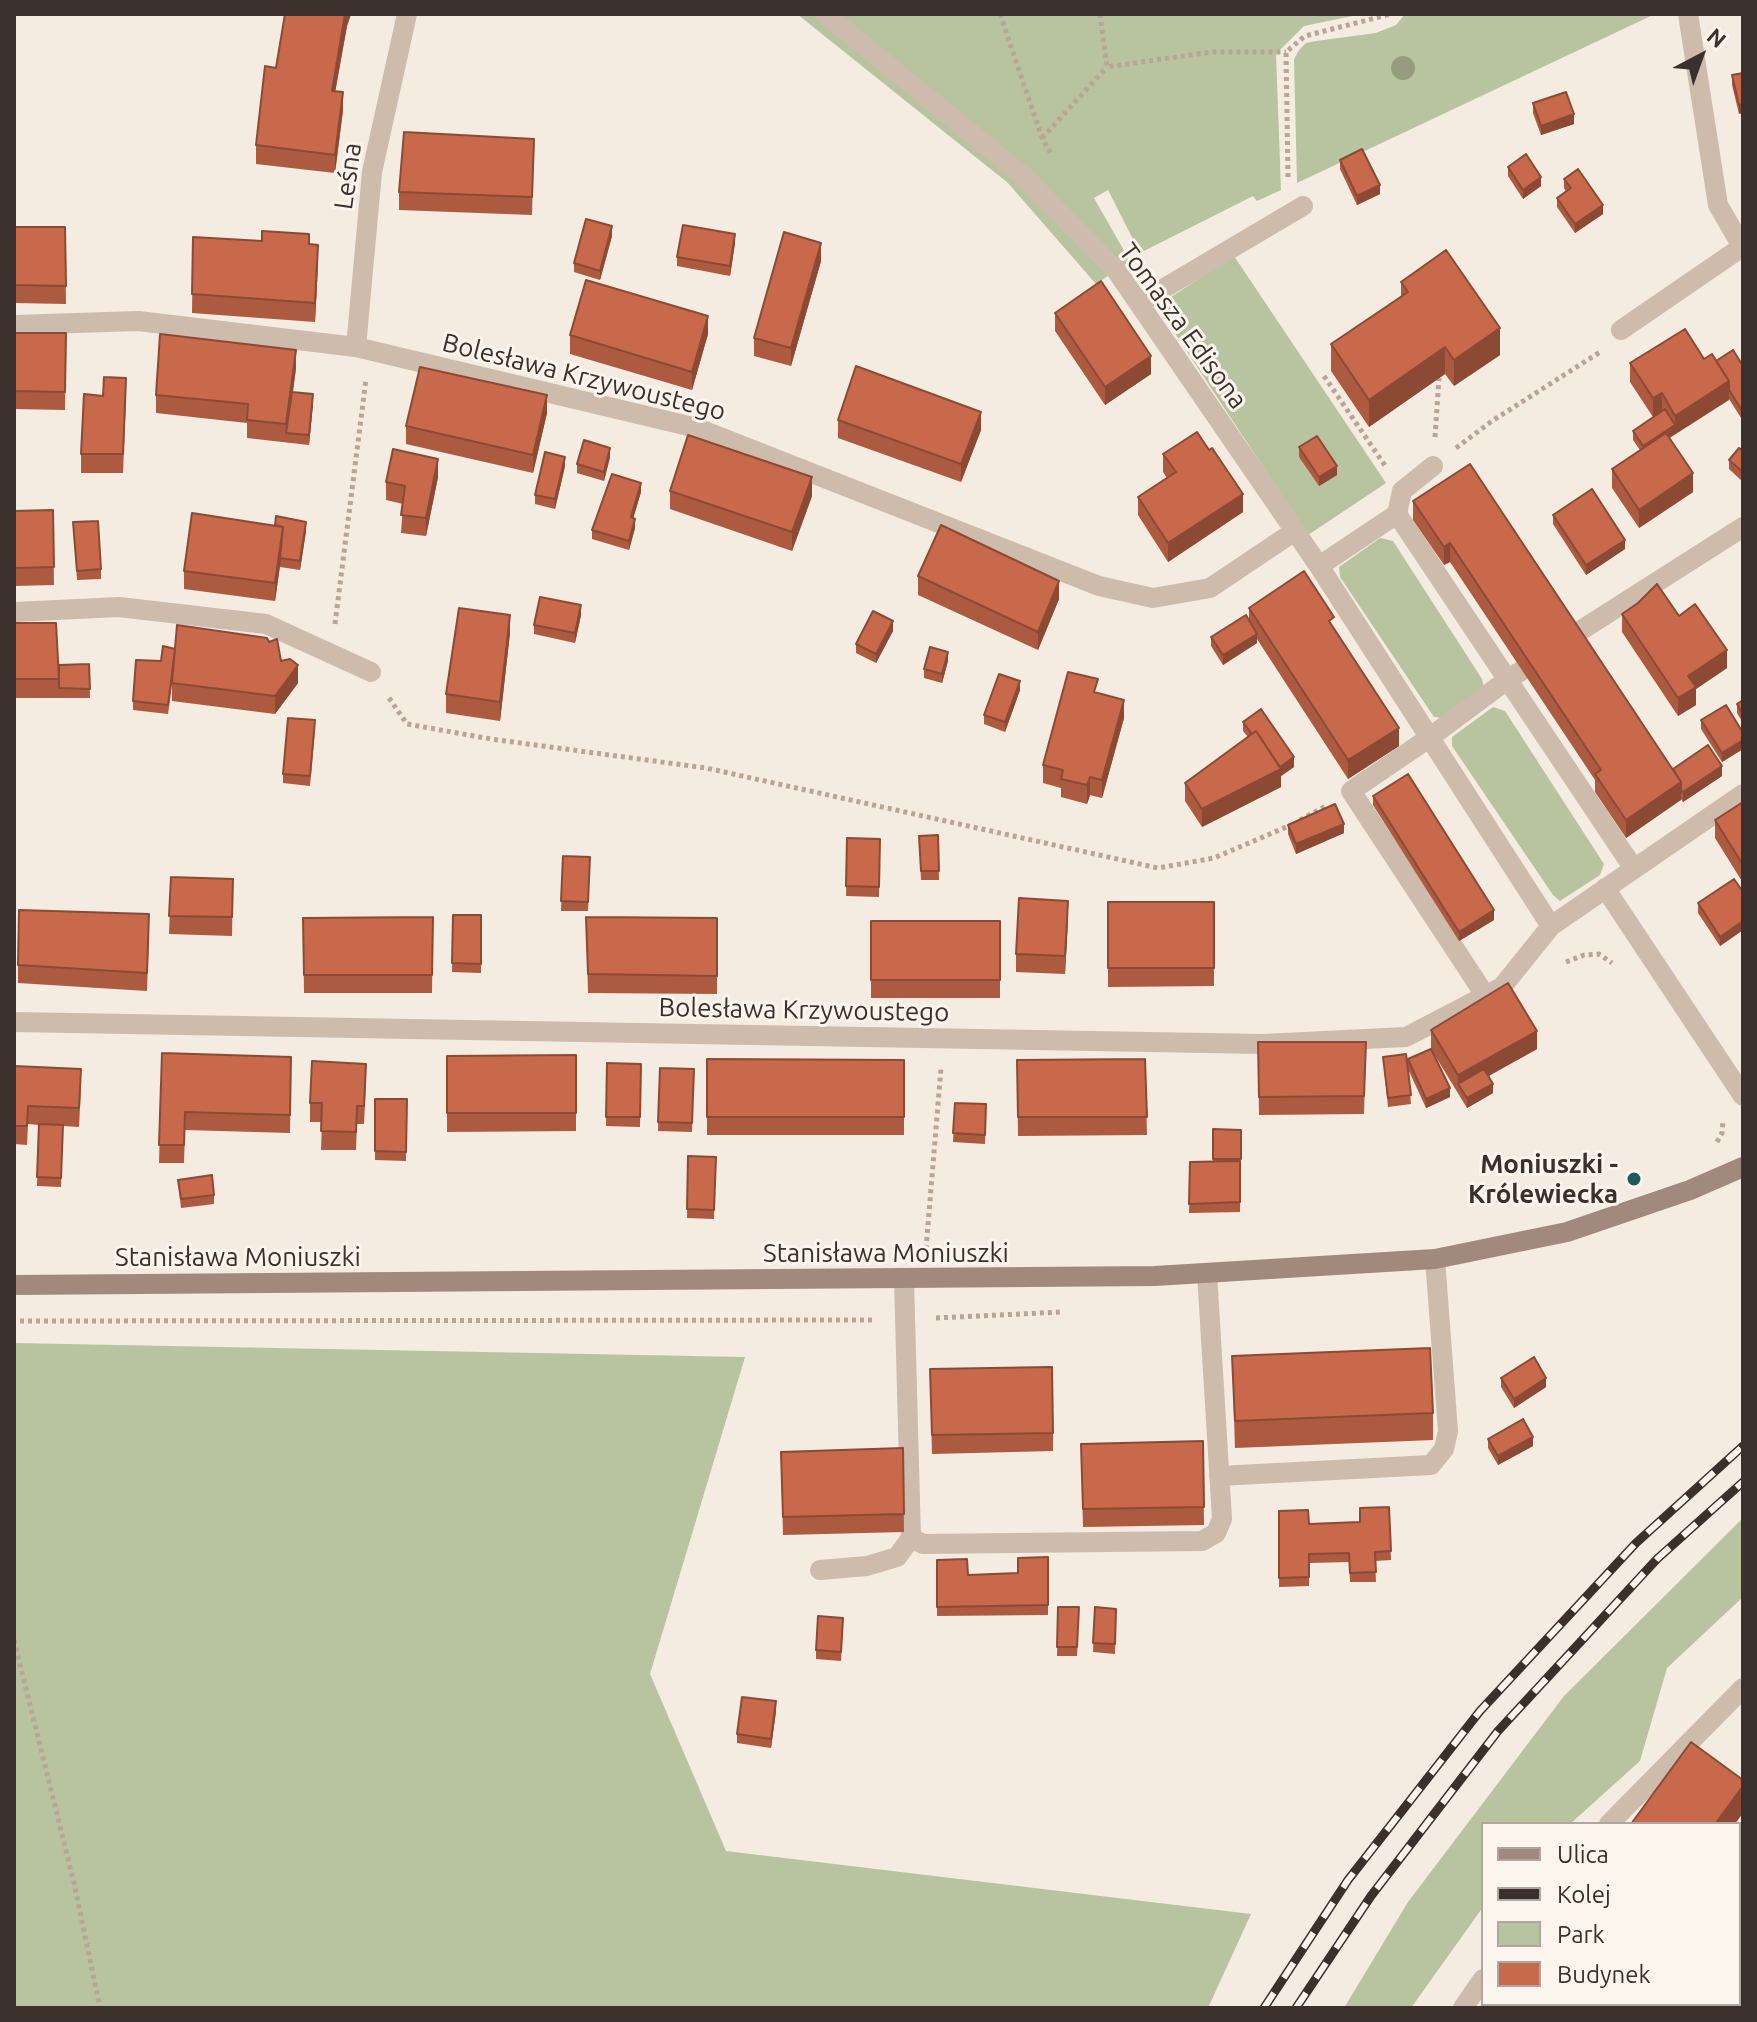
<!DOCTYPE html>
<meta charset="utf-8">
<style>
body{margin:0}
#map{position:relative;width:1757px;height:2022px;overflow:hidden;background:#f4ebe1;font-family:Ubuntu,sans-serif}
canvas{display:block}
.frame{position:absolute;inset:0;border:16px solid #3b302b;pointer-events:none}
.legend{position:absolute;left:1481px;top:1822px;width:260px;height:184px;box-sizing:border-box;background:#fbf5ee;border:2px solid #aea6a0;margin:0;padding:10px 14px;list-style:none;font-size:24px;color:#3b302b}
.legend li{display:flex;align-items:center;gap:16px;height:40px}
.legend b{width:40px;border:2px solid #aea6a0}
.north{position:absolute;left:1661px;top:16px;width:80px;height:80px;-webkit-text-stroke:6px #fbf5ee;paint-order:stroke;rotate:41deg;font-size:22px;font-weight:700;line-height:32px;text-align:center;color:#3b302b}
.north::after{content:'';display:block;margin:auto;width:28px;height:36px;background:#3b302b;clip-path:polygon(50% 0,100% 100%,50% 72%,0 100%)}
</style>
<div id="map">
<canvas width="1757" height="2022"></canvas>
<div class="frame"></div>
<ul class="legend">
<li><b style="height:10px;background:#a18a7d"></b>Ulica</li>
<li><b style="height:10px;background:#3b302b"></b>Kolej</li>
<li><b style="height:22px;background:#b8c4a0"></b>Park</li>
<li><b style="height:22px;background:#c8694b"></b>Budynek</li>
</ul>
<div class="north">N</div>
</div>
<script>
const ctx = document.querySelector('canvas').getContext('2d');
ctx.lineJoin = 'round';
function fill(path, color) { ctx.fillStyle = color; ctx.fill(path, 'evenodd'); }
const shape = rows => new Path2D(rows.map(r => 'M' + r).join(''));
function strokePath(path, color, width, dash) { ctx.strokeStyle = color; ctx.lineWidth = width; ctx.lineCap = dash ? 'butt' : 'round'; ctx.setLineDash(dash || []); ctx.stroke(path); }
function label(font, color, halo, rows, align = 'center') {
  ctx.font = font + ' Ubuntu,sans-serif'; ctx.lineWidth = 6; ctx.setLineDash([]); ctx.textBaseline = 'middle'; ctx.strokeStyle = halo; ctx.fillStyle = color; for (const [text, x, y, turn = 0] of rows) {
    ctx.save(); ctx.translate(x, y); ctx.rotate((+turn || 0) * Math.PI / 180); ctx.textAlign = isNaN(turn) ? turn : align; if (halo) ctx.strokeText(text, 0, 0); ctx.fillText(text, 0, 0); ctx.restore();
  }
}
fill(shape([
 [797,14,1362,14,1304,26,1276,54,1281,190,1257,201,1253,196,1140,253,1108,190,1094,198,1130,261,1096,284,1008,183],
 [1405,14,1655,14,1297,183,1294,59,1299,50,1306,43,1316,41,1376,33,1396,25],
 [1234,256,1386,483,1308,535,1157,306],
 [1380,538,1393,541,1482,679,1484,688,1443,718,1434,717,1340,577,1339,567],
 [1493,707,1505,711,1604,864,1600,875,1560,901,1553,895,1452,746,1452,737],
 [14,1343,745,1357,650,1674,726,1851,1251,1914,1208,2008,14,2008],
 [1743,1518,1743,1597,1667,1668,1640,1761,1570,1824,1483,1824,1483,1907,1411,2008,1344,2008,1408,1902,1564,1696]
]), '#b8c4a0');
strokePath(shape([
 [1000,14,1042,138,1051,154],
 [1100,14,1107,67,1211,52,1286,52],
 [1042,138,1107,67],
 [1288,177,1286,52,1305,36,1391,14],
 [1324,376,1386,467],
 [1435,437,1439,378],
 [1456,448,1492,421,1600,352],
 [335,624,366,379],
 [389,698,407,724,491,739,706,768,1158,868,1214,858,1291,825],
 [1300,820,1326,806],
 [1566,962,1584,955,1599,954,1612,963],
 [1717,1142,1722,1133,1723,1121],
 [926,1249,941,1068],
 [936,1318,1062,1312],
 [20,1321,874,1320],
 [14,1640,74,1883,100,2008]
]), '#b9a596', 5, [4, 4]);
strokePath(shape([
 [1139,303,1303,206],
 [1397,514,1402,491,1433,466],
 [1572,636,1743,527],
 [1507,680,1521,671],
 [1429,738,1351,791,1485,995],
 [1219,1476,1431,1465,1444,1449,1448,1431,1435,1259],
 [911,1538,923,1544,1202,1541,1216,1533,1222,1519,1207,1273],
 [820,1570,867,1566,897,1557,911,1538,904,1279],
 [1609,1824,1743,1688],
 [1739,1863,1743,1859],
 [1463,2008,1483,1979],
 [1649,2008,1650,2004]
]), '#cdbbac', 20);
strokePath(shape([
 [825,14,1022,175,1116,270,1319,566,1551,926],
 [1688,14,1718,205,1743,248],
 [14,325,138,321,356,347,697,428,1099,586,1153,598,1210,588,1295,531],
 [1621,330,1742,247],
 [356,347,372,172,407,14],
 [1319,566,1397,514,1634,869],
 [14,612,119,607,266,624,371,672],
 [1429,738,1507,680],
 [1605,888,1743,1096],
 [14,1022,1263,1044,1406,1037,1502,987,1551,926,1743,794]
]), '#cdbbac', 20);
strokePath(shape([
 [14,1285,1155,1276,1435,1259,1567,1232,1690,1190,1743,1167]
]), '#a18a7d', 20);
const rail = shape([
 [1264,2008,1348,1880,1480,1711,1636,1543,1743,1446],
 [1296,2008,1371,1896,1498,1731,1657,1559,1743,1482]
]);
strokePath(rail, '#3b302b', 9);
strokePath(rail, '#fbf5ee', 6, [18]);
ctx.fillStyle = '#969b7f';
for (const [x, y] of [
 [1403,68]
]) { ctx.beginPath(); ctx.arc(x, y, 12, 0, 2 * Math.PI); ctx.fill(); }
fill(shape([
 [285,14,351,14,347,26,335,91,343,110,335,173,256,164,256,145,276,68],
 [1743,73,1739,114,1732,85,1732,75],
 [1533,103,1574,124,1541,135,1533,113],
 [534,139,532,215,399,210,399,192],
 [1340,160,1380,194,1357,205,1340,169],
 [1508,167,1541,186,1523,199,1508,176],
 [1564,179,1603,214,1575,233,1557,207,1557,198,1566,192,1564,188],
 [14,227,65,227,66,304,14,303],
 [612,236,600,280,574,272,574,263],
 [193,237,309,244,318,263,315,322,192,313],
 [735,243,730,276,677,266,677,257],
 [821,261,791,366,754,356,754,338],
 [1401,282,1500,355,1454,386,1445,374,1369,427,1331,371,1331,344,1401,297],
 [1055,313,1151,374,1105,405,1055,331],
 [14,333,66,333,65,410,14,409],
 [708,334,692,390,570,354,570,335],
 [1704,359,1743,366,1743,421,1729,399,1669,437,1693,492,1639,528,1612,488,1612,469,1640,450,1633,440,1633,431,1662,412,1653,417,1630,382,1630,363],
 [296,368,293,392,313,403,309,445,247,438,247,423,156,413,156,395],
 [126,397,123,473,81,473,81,454],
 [547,413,533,473,406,444,406,426],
 [838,420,981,430,961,482,838,438],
 [1299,447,1337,475,1319,486,1299,457],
 [1209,450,1243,512,1168,562,1138,515,1138,497,1167,478,1163,472,1163,454],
 [1743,451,1743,482,1729,469,1729,460],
 [610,457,604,481,577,473,577,464],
 [565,466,555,509,535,504,535,495],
 [438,477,426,536,401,533,403,504,386,500,386,482],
 [670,491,812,496,792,551,670,509],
 [641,492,633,518,635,528,629,550,592,539,592,530],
 [1413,501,1673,769,1722,776,1683,802,1681,799,1626,838,1595,792,1595,780,1450,562,1444,565,1413,520],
 [53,510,54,585,14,586,14,511],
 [1553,515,1625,549,1586,575,1553,524],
 [73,522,101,569,101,579,77,580],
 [306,531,300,570,280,567,280,565,275,601,184,589,184,571],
 [918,576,1059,599,1038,650,918,595],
 [1249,608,1334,628,1399,746,1348,779,1257,639,1257,643,1223,665,1211,646,1211,637,1249,620],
 [1622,614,1679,616,1727,668,1696,689,1696,705,1678,716,1622,632],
 [581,615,575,643,534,634,534,625],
 [14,623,59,665,89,664,90,698,14,698],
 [893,631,876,663,856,653,856,644],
 [510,633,500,721,446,713,446,694],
 [269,642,281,661,298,683,275,714,172,701,172,685,168,714,133,710,133,701,161,661],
 [948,661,942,683,924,678,924,669],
 [1020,690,1005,732,984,724,984,715],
 [1098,693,1124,718,1102,798,1090,795,1087,804,1061,797,1061,788,1043,783,1043,765],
 [1743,700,1743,723,1737,713,1737,704],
 [1701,720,1743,733,1743,749,1722,762,1701,729],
 [1243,722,1294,767,1281,776,1281,787,1202,827,1185,801,1185,783,1248,737,1243,731],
 [315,729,310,786,283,783,283,774],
 [1373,796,1494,920,1459,941,1373,805],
 [1743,802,1743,883,1715,838,1715,820],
 [1288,825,1344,833,1296,854,1288,834],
 [938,835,939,880,921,880,919,836],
 [847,838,880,839,879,897,846,896],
 [563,856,590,857,588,911,561,911],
 [171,877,233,879,232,936,169,934],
 [1743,892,1743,930,1720,946,1698,913,1698,903],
 [1108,902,1214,902,1214,986,1108,987],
 [453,915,481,915,481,973,452,972],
 [433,917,432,993,304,993,303,918],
 [586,917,717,918,717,994,588,993],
 [1068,919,1065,974,1016,972,1016,954],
 [871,921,1000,921,1000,998,871,998],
 [149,933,147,991,18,983,18,965],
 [1431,1030,1537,1049,1488,1076,1493,1093,1467,1108,1431,1049,1450,1097,1426,1108,1408,1069,1411,1104,1388,1107,1383,1057,1408,1066,1408,1059,1431,1049],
 [1258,1042,1366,1042,1364,1114,1259,1115],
 [162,1053,291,1057,290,1133,185,1130,184,1163,159,1163],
 [576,1055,576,1131,447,1132,447,1056],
 [707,1059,904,1060,904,1135,707,1135],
 [1145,1059,1147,1135,1018,1136,1017,1060],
 [607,1063,641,1064,640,1127,606,1126],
 [14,1066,81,1087,79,1127,63,1126,61,1187,37,1186,39,1125,28,1124,27,1145,14,1144],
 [660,1068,694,1069,692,1132,658,1131],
 [366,1082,364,1124,357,1124,356,1150,321,1150,322,1122,310,1122,310,1103],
 [375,1099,407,1099,406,1161,375,1160],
 [955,1103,986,1104,985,1144,953,1142],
 [1213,1129,1241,1130,1240,1212,1189,1213,1190,1162,1213,1162],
 [688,1156,716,1157,714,1219,687,1218],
 [178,1180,214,1195,214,1204,181,1208],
 [1232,1356,1433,1413,1433,1440,1235,1448],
 [930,1369,1053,1433,1053,1451,932,1454],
 [1501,1378,1546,1387,1514,1408,1501,1387],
 [1488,1439,1533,1446,1498,1465,1488,1448],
 [1203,1441,1204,1525,1083,1527,1081,1444],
 [903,1448,904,1532,783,1535,781,1452],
 [1389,1507,1391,1560,1375,1561,1376,1582,1350,1582,1349,1562,1309,1563,1309,1586,1279,1587,1279,1511,1309,1524,1360,1522],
 [1048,1557,1048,1615,937,1616,937,1560,968,1575,1018,1573],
 [1058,1607,1079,1607,1077,1656,1057,1656],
 [1095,1607,1116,1609,1115,1654,1093,1652],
 [843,1627,841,1661,816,1659,816,1650],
 [776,1711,771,1748,737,1743,737,1734]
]), '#ac5a40');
fill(shape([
 [345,14,351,14,347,26,332,110,332,91],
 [343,92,343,110,335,173,335,155],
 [1743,104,1743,113,1739,114,1739,105],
 [1574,114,1574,124,1541,135,1541,126],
 [1541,177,1541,186,1523,199,1523,190],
 [1380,185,1380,194,1357,205,1357,196],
 [1603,205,1603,214,1575,233,1575,224],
 [612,226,612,236,600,280,600,271],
 [735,234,735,243,730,276,730,266],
 [821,243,821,261,791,366,791,348],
 [318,245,318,263,315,322,315,303],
 [708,316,708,334,692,390,692,372],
 [1500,328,1500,355,1454,386,1454,360],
 [1445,347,1445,374,1369,427,1369,400],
 [296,350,296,368,287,433,286,433,286,424],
 [1151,356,1151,374,1105,405,1105,387],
 [1729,381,1729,400,1643,455,1643,446,1675,425,1675,416],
 [1662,393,1662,412,1653,417,1653,398],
 [313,394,313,403,309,445,309,435],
 [547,395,547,413,533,473,533,455],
 [981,412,981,430,961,482,961,464],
 [610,448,610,457,604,481,604,472],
 [565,457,565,466,555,509,555,499],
 [438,459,438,477,426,536,426,518],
 [1337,466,1337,475,1319,486,1319,477],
 [1693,473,1693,492,1639,528,1639,510],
 [812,477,812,496,792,551,792,532],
 [641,483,641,492,631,526,631,517],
 [1243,494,1243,512,1168,562,1168,543],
 [635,519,635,528,629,550,629,541],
 [306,522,306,531,300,570,300,561],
 [283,527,283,545,275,601,275,583],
 [1625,540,1625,549,1586,575,1586,565],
 [1450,543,1450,562,1444,565,1444,547],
 [1059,581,1059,599,1038,650,1038,632],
 [581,605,581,615,575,643,575,633],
 [510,615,510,633,500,721,500,702],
 [893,621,893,631,876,663,876,654],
 [1257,634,1257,643,1223,665,1223,655],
 [1727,650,1727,668,1696,689,1696,705,1678,716,1678,698,1688,676],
 [948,652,948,661,942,683,942,674],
 [298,665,298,683,275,714,275,696],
 [1020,681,1020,690,1005,732,1005,722],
 [1124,700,1124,718,1102,798,1102,780],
 [1399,728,1399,746,1348,779,1348,760],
 [1743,740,1743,749,1722,762,1722,753],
 [1294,757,1294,767,1281,776,1281,787,1202,827,1202,809,1277,769],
 [1722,766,1722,776,1683,802,1683,792],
 [1090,777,1090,795,1087,804,1087,785],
 [1681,782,1681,800,1626,838,1626,820],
 [1344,824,1344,833,1296,854,1296,844],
 [1068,901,1068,919,1065,974,1065,956],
 [1494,910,1494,920,1459,941,1459,932],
 [1743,921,1743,930,1720,946,1720,937],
 [1537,1031,1537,1049,1462,1091,1458,1084,1458,1075],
 [1493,1084,1493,1093,1467,1108,1467,1098],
 [1450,1088,1450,1097,1426,1108,1426,1099],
 [1546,1378,1546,1387,1514,1408,1514,1399],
 [1533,1437,1533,1446,1498,1465,1498,1456],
 [776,1701,776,1711,771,1748,771,1739],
 [1743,1786,1743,1813,1735,1824,1715,1824],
 [1720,2004,1730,2004,1727,2008,1718,2008]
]), '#8c4a34');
const building = shape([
 [285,14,345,14,332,91,343,92,335,155,256,145,265,66,276,68,285,14],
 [1743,73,1743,104,1739,105,1732,75,1743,73],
 [1566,92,1574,114,1541,126,1533,103,1566,92],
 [404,132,534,139,532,197,399,192,404,132],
 [1362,149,1380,185,1357,196,1340,160,1362,149],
 [1526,154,1541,177,1523,190,1508,167,1526,154],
 [1578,169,1603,205,1575,224,1557,198,1571,188,1564,179,1578,169],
 [586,219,612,226,600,271,574,263,586,219],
 [683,225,735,234,730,266,677,257,683,225],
 [14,227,65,227,66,286,14,285,14,227],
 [262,231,309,234,309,244,318,245,315,303,192,294,193,237,262,241,262,231],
 [784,232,821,243,791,348,754,338,784,232],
 [1446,250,1500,328,1454,360,1445,347,1369,400,1331,344,1408,292,1401,282,1446,250],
 [586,280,708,316,692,372,570,335,586,280],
 [1101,281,1151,356,1105,387,1055,313,1101,281],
 [1685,329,1704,359,1712,354,1729,381,1675,416,1662,393,1653,398,1630,363,1685,329],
 [14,333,66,333,65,392,14,391,14,333],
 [160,334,296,350,286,424,247,420,248,404,156,395,160,334],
 [1733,350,1743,366,1743,412,1729,390,1729,381,1716,361,1733,350],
 [856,366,981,412,961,464,838,420,856,366],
 [420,367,547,395,533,455,406,426,420,367],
 [104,377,126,378,123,454,81,454,84,394,103,396,104,377],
 [292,392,313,394,309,435,286,433,292,392],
 [1665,409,1675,425,1643,446,1633,431,1665,409],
 [1197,432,1209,450,1212,448,1243,494,1168,543,1138,497,1176,472,1163,454,1197,432],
 [1666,433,1693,473,1639,510,1612,469,1666,433],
 [688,435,812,477,792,532,670,491,688,435],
 [1317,436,1337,466,1319,477,1299,447,1317,436],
 [584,440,610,448,604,472,577,464,584,440],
 [1739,448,1743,451,1743,472,1729,460,1739,448],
 [393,449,438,459,426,518,401,515,405,486,386,482,393,449],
 [545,452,565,457,555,499,535,495,545,452],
 [1470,464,1681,782,1626,820,1595,774,1601,770,1450,543,1444,547,1413,501,1470,464],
 [612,474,641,483,631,517,635,519,629,541,592,530,612,474],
 [1592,489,1625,540,1586,565,1553,515,1592,489],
 [53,510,54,567,14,568,14,511,53,510],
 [192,513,283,527,275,583,184,571,192,513],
 [276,516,306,522,300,561,280,558,283,527,275,525,276,516],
 [98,521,101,569,77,571,73,522,98,521],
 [941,525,1059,581,1038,632,918,576,941,525],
 [1304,571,1334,617,1329,621,1399,728,1348,760,1249,608,1304,571],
 [1657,584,1679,616,1695,604,1727,650,1688,676,1696,687,1678,698,1622,614,1638,603,1657,584],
 [540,597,581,605,575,633,534,625,540,597],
 [459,608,510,615,500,702,446,694,459,608],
 [873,611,893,621,876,654,856,644,873,611],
 [1246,615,1257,634,1223,655,1211,637,1246,615],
 [14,623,56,623,59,679,14,679,14,623],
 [177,625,267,638,269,642,277,639,281,661,290,659,298,665,275,696,172,683,177,625],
 [163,646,175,649,168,705,133,701,136,660,161,661,163,646],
 [930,647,948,652,942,674,924,669,930,647],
 [89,664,90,689,59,688,59,665,89,664],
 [1068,672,1098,679,1094,692,1124,700,1102,780,1090,777,1087,785,1061,779,1063,770,1043,765,1068,672],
 [999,674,1020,681,1005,722,984,715,999,674],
 [1743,700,1743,714,1737,704,1743,700],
 [1726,705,1743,733,1743,740,1722,753,1701,720,1726,705],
 [1261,709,1294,757,1280,767,1256,731,1252,734,1243,722,1261,709],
 [288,718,315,720,310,776,283,774,288,718],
 [1256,731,1281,769,1202,809,1185,783,1256,731],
 [1708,745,1722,766,1683,792,1681,790,1681,782,1673,769,1708,745],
 [1408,774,1494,910,1459,932,1373,796,1408,774],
 [1743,802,1743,865,1715,820,1743,802],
 [1335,804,1344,824,1296,844,1288,825,1335,804],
 [938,835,939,871,921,871,919,836,938,835],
 [847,838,880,839,879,887,846,886,847,838],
 [563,856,590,857,588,902,561,901,563,856],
 [171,877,233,879,232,917,169,916,171,877],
 [1734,879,1743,892,1743,921,1720,937,1698,903,1734,879],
 [1019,898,1068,901,1065,956,1016,954,1019,898],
 [1108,902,1214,902,1214,968,1108,968,1108,902],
 [19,910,149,914,147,973,18,965,19,910],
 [453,915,481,915,481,964,452,963,453,915],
 [433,917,432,975,304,975,303,918,433,917],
 [586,917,717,918,717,976,588,974,586,917],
 [871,921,1000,921,1000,980,871,980,871,921],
 [1508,983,1537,1031,1458,1075,1431,1030,1508,983],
 [1258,1042,1366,1042,1364,1096,1259,1097,1258,1042],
 [1431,1049,1450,1088,1426,1099,1408,1059,1431,1049],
 [162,1053,291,1057,290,1115,185,1112,184,1145,159,1145,162,1053],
 [1406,1054,1411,1095,1388,1098,1383,1057,1406,1054],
 [576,1055,576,1113,447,1113,447,1056,576,1055],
 [707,1059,904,1060,904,1117,707,1117,707,1059],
 [1145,1059,1147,1117,1018,1117,1017,1060,1145,1059],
 [312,1061,366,1064,364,1106,357,1106,356,1132,321,1131,322,1103,310,1103,312,1061],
 [607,1063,641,1064,640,1117,606,1117,607,1063],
 [14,1066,81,1069,79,1108,28,1106,27,1126,14,1126,14,1066],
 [660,1068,694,1069,692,1123,658,1122,660,1068],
 [1484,1069,1493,1084,1467,1098,1458,1084,1484,1069],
 [375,1099,407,1099,406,1152,375,1151,375,1099],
 [955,1103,986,1104,985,1135,953,1133,955,1103],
 [39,1124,63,1125,61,1178,37,1177,39,1124],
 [1213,1129,1241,1130,1241,1159,1213,1159,1213,1129],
 [688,1156,716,1157,714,1210,687,1209,688,1156],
 [1240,1161,1240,1202,1189,1204,1190,1162,1240,1161],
 [212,1175,214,1195,181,1199,178,1180,212,1175],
 [1430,1348,1433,1413,1235,1421,1232,1356,1430,1348],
 [1534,1357,1546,1378,1514,1399,1501,1378,1534,1357],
 [1052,1367,1053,1433,932,1435,930,1369,1052,1367],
 [1523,1419,1533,1437,1498,1456,1488,1439,1523,1419],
 [1203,1441,1204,1507,1083,1509,1081,1444,1203,1441],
 [903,1448,904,1514,783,1517,781,1452,903,1448],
 [1389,1507,1391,1551,1375,1552,1376,1572,1350,1573,1349,1553,1309,1554,1309,1577,1279,1578,1279,1511,1308,1510,1309,1524,1360,1522,1360,1508,1389,1507],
 [1048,1557,1048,1605,937,1607,937,1560,967,1559,968,1575,1018,1573,1018,1558,1048,1557],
 [1058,1607,1079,1607,1077,1647,1057,1647,1058,1607],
 [1095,1607,1116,1609,1115,1644,1093,1643,1095,1607],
 [818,1616,843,1618,841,1652,816,1650,818,1616],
 [742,1697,776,1701,771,1739,737,1734,742,1697],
 [1691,1742,1743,1780,1743,1786,1715,1824,1631,1824,1691,1742],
 [1499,2004,1527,2004,1533,2008,1496,2008,1499,2004],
 [1692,2004,1720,2004,1718,2008,1690,2008,1692,2004]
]);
fill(building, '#c8694b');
strokePath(building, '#8c4a34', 2);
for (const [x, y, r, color] of [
 [1634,1179,8,"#1f5a5e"]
]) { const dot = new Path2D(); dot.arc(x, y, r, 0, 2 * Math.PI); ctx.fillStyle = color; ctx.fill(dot); strokePath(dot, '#fbf5ee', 3); }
label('26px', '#3b302b', '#fbf5ee', [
 ["Leśna",348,176,-82],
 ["Tomasza Edisona",1183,326,54],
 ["Bolesława Krzywoustego",584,377,14],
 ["Bolesława Krzywoustego",804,1010,1],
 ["Stanisława Moniuszki",886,1253],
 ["Stanisława Moniuszki",238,1257]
]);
label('bold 26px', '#3b302b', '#fbf5ee', [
 ["Moniuszki -",1618,1164],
 ["Królewiecka",1618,1194]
], 'right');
</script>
